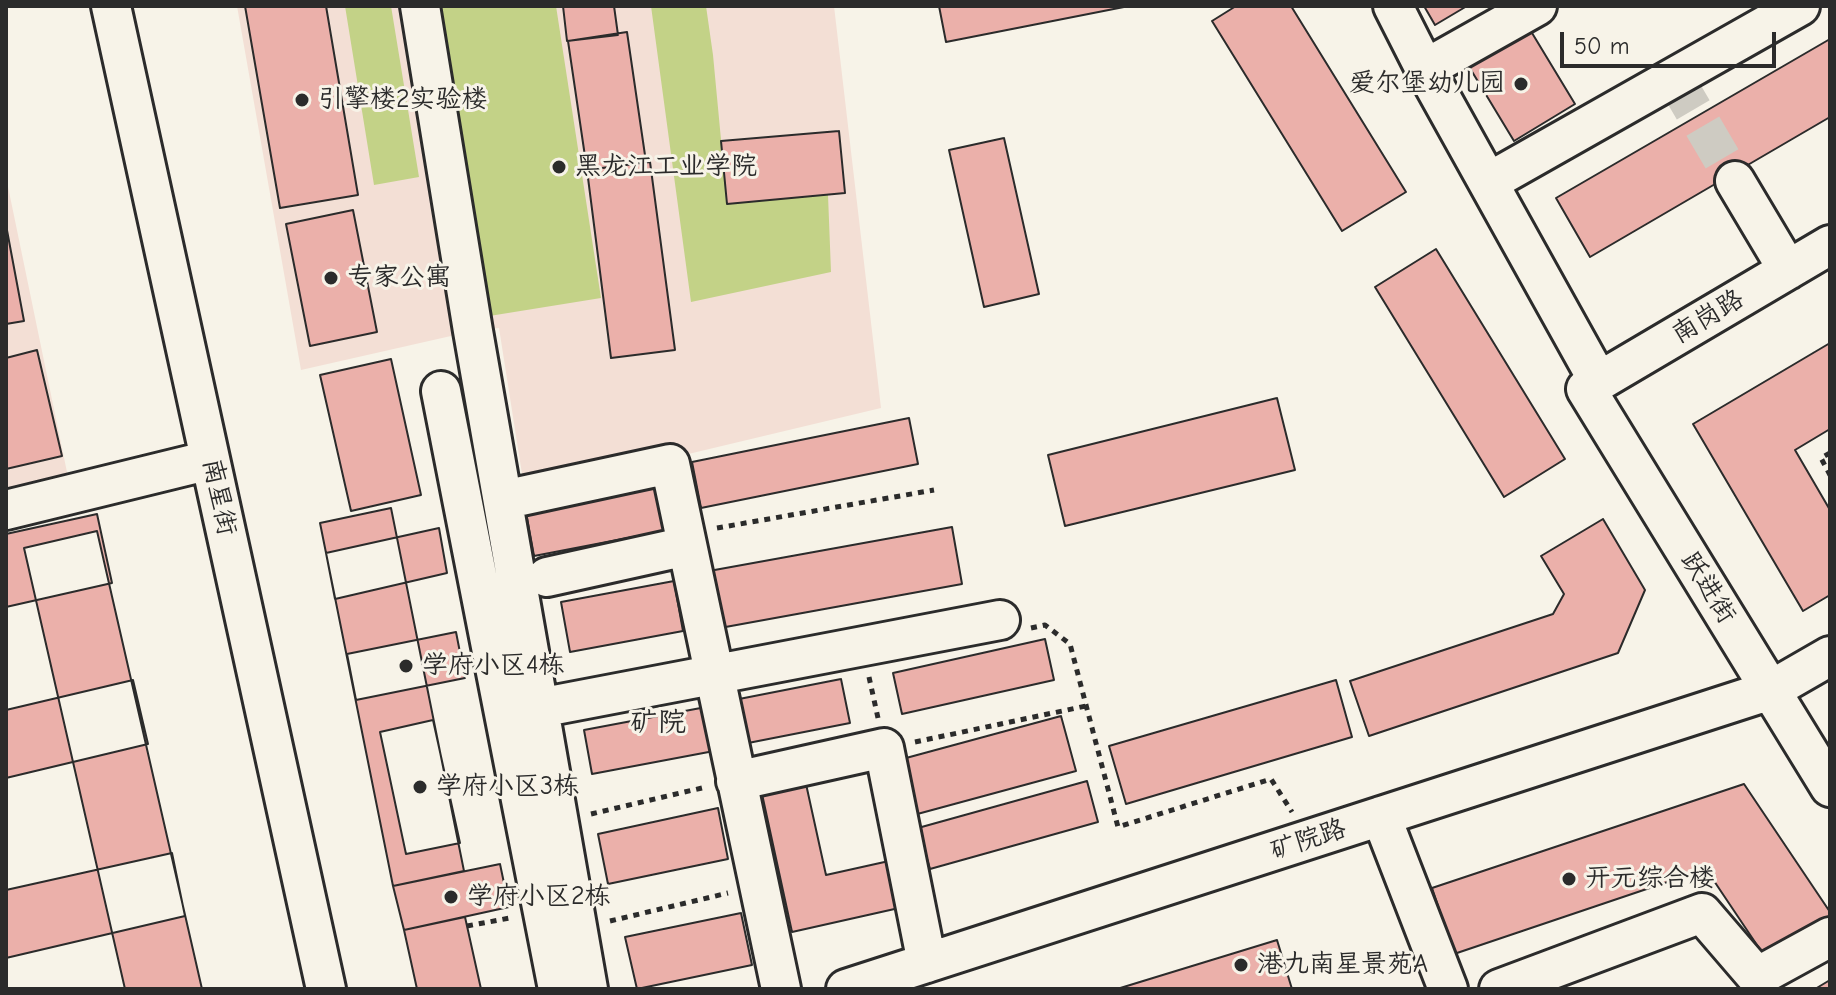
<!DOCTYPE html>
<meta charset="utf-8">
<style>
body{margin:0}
#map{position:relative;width:1836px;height:995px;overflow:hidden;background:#f7f3e8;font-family:"Comic Neue",sans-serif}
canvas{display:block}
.frame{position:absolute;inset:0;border:8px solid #2b2b2b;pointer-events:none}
.scale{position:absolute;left:1560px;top:32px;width:216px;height:36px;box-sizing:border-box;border:4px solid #2b2b2b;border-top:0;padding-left:10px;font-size:24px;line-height:28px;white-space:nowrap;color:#2b2b2b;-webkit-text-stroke:6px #f7f3e8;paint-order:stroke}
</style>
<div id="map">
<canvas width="1836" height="995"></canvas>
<div class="frame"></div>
<div class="scale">50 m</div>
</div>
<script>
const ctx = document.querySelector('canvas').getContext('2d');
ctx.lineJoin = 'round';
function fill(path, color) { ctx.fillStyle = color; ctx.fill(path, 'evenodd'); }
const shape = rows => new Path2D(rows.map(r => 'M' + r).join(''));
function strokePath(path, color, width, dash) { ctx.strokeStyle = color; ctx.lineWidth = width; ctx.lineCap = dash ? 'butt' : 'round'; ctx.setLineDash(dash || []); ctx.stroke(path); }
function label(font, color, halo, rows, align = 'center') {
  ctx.font = font + ' "Comic Neue","LXGW WenKai TC",sans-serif'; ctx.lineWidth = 6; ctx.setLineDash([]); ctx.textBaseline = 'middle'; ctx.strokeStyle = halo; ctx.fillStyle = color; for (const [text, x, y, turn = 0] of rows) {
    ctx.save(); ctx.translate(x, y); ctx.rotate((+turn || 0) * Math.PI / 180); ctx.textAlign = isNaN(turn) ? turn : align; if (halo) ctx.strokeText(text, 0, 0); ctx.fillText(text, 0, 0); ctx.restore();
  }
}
fill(shape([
 [237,6,834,6,881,408,525,493,499,328,473,331,301,370],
 [6,177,68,477,6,492]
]), '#f3dfd5');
fill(shape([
 [345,6,391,6,419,177,374,185],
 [429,6,556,6,601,298,477,318],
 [651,6,706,6,713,55,727,203,828,195,831,272,691,302]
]), '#c3d287');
const building = shape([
 [245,6,326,6,358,195,280,208,245,6],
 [563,6,614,6,618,35,567,41,563,6],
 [939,6,1129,6,946,42,939,6],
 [1236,6,1291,6,1406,192,1342,231,1212,21,1236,6],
 [1424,6,1467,6,1435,25,1424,6],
 [1529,28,1575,104,1514,141,1468,65,1529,28],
 [627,32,646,162,587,170,568,41,627,32],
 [1830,39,1830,117,1590,257,1556,198,1830,39],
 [839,131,845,193,727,204,721,141,839,131],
 [1004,138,1039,294,984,307,949,150,1004,138],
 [650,162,675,350,611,358,587,170,650,162],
 [353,210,377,332,310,346,286,224,353,210],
 [6,225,24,321,6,324,6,225],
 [1436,249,1565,459,1504,497,1375,287,1436,249],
 [1830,343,1830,429,1795,450,1830,510,1830,595,1803,611,1693,424,1830,343],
 [37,350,62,456,6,469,6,358,37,350],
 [391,359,421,495,351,511,320,375,391,359],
 [1277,398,1295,470,1065,526,1048,455,1277,398],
 [909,418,918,464,701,508,692,462,909,418],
 [654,482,664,531,534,556,525,507,654,482],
 [391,508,464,871,393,886,320,523,391,508],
 [97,514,112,583,6,607,6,534,97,514],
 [1603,519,1645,590,1618,653,1369,736,1350,681,1553,614,1564,594,1541,556,1603,519],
 [952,527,962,584,720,628,709,571,952,527],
 [439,528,447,573,335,599,326,553,439,528],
 [97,531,202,989,125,989,24,548,97,531],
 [674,581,683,631,570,652,561,602,674,581],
 [456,632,465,678,356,700,347,654,456,632],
 [1045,639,1054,680,902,714,893,673,1045,639],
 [841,679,850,723,743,744,734,700,841,679],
 [133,680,148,744,6,778,6,710,133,680],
 [1336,680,1352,737,1126,804,1109,746,1336,680],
 [706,707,714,751,592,774,584,730,706,707],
 [1061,716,1076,771,910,816,895,761,1061,716],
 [433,720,460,843,406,854,380,732,433,720],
 [1087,781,1098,822,930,869,918,828,1087,781],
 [806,784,826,875,889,861,899,908,792,932,762,794,806,784],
 [1744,784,1830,912,1830,918,1767,960,1706,869,1454,954,1432,888,1744,784],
 [718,808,728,859,608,884,598,834,718,808],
 [172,853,185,916,6,958,6,890,172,853],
 [500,864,509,907,404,930,393,886,500,864],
 [741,913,752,965,637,989,625,937,741,913],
 [465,917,481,989,417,989,404,930,465,917],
 [1277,940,1292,989,1117,989,1277,940],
 [1830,980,1830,989,1815,989,1830,980]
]);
fill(building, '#ebb0aa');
strokePath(building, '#2b2b2b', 2);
strokePath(shape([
 [1674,77,1735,181]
]), '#cecbc2', 38, [38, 19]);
const minor = shape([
 [111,6,326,989],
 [420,6,473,331,588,989],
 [1393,6,1425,69,1599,382],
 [1425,69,1537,6],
 [1735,181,1788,270],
 [1489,182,1800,6],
 [1830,245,1586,389,1830,787],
 [441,391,558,989],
 [503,500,670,464,781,989],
 [6,510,210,460],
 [547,577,687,546],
 [539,708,1000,620],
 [736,781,884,748,927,963],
 [1381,816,1448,989],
 [846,989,1771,690,1830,656],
 [1499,989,1702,913,1757,977,1830,937]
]);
strokePath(minor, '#2b2b2b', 44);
strokePath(shape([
 [1830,453,1821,458,1830,475],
 [717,528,934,490],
 [1031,628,1045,625,1070,644,1118,827,1271,779,1292,812],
 [869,677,878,718],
 [915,742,1086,706],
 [591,814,706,787],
 [610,921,728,893],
 [467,926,510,918]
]), '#2b2b2b', 5, [6, 6]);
strokePath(minor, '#f7f3e8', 38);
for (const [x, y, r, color] of [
 [1521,84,8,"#2b2b2b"],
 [302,100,8,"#2b2b2b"],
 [559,167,8,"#2b2b2b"],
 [331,278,8,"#2b2b2b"],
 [406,666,8,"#2b2b2b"],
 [420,787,8,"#2b2b2b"],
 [1569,879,8,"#2b2b2b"],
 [451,897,8,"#2b2b2b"],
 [1241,965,8,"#2b2b2b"]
]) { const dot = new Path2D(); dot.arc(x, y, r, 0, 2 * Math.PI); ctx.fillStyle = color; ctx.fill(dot); strokePath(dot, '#f7f3e8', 3); }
label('26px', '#2b2b2b', '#f7f3e8', [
 ["爱尔堡幼儿园",1505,84,"right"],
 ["引擎楼2实验楼",318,100],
 ["黑龙江工业学院",575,167],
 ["专家公寓",347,278],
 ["学府小区4栋",422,666],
 ["学府小区3栋",436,787],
 ["开元综合楼",1585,879],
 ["学府小区2栋",467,897],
 ["港九南星景苑A",1257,965]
], 'left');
label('26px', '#2b2b2b', '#f7f3e8', [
 ["南岗路",1708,317,-31],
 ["南星街",219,497,78],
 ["跃进街",1708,588,58],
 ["矿院路",1308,840,-18]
]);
label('28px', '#2b2b2b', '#f7f3e8', [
 ["矿院",658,723]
]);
</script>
